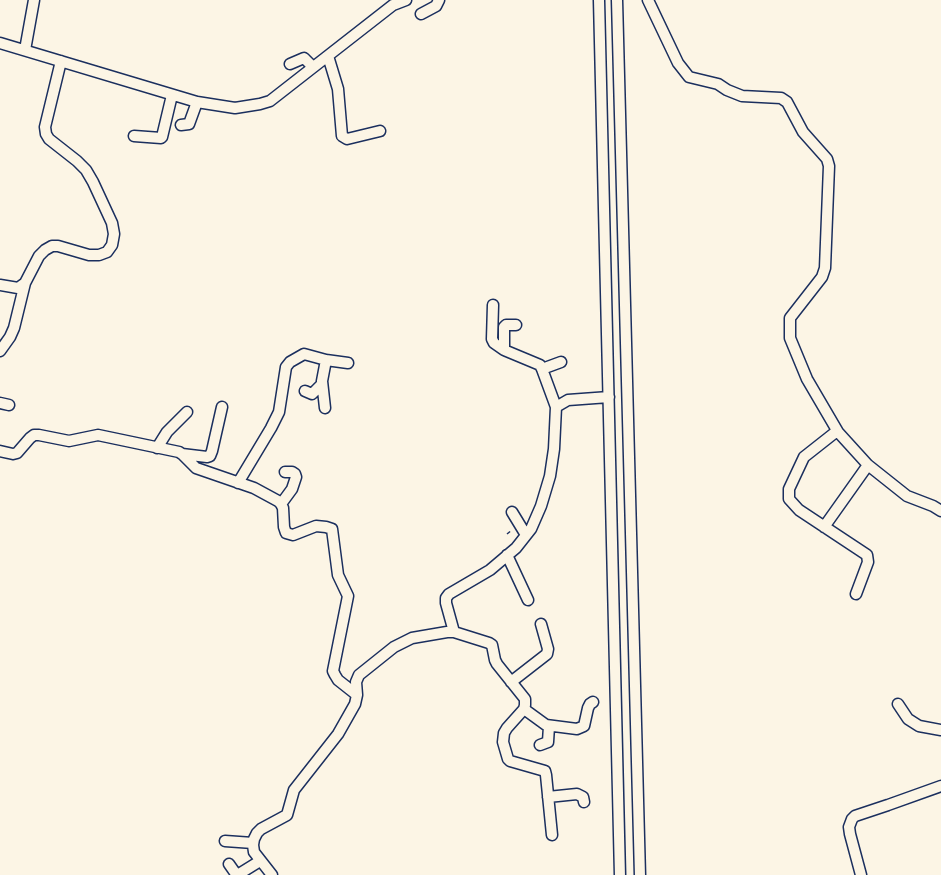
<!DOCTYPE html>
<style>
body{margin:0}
canvas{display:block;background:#fcf5e5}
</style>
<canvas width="941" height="875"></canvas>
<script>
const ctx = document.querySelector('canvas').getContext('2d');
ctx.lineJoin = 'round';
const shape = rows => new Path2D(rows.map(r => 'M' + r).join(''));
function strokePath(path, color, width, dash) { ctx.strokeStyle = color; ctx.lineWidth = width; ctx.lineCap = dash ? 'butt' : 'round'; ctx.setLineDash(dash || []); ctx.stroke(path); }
const minor = shape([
 [599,0,620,875],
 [617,0,640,875],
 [648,0,678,63,689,77,718,84,727,90,742,96,781,98,787,102,803,132,827,159,829,166,825,268,822,277,790,318,790,338,807,379,838,432,868,465,907,496,933,506,941,511],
 [421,14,436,6,439,0],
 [0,43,197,102,235,108,260,104,270,101,393,5,406,0],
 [25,50,34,0],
 [328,56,338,89,342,136,347,139,380,131],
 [290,64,304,58,313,67],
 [181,125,189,124,197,102],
 [134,136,161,138,162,137,172,95],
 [0,285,18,288,25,283],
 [504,350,504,327,506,325,516,325],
 [0,351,10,337,14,328,25,283,39,256,45,250,52,246,58,246,89,255,99,255,107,252,112,245,114,234,112,223,93,182,86,170,77,161,49,139,46,134,45,127,61,61],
 [542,369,561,362],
 [305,391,312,394,322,384],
 [0,403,9,405],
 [556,407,568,400,609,397],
 [325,408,322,381,326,360],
 [837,431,804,457,789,489,789,499,799,510,867,555,868,562,856,594],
 [157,448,167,432,187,412],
 [0,451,13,454,17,453,30,438,34,435,39,435,69,441,98,435,179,452,182,454,207,457,210,456,212,451,222,407],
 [182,454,196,468,254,488,278,501,281,504,283,508,284,527,286,533,293,535,316,526,326,527,332,529,338,575,348,596,333,671,335,675,338,680,357,695],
 [238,483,271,428,279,412,286,367,290,362,304,354,326,360,348,363],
 [281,504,292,489,296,477,295,474,292,472,285,472],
 [512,512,526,535],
 [824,527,868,465],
 [507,555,528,600],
 [454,632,446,603,446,598,449,594,490,570,516,548,531,529,541,506,550,476,554,449,556,407,542,369,540,365,504,350,494,343,492,339,493,305],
 [511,682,547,654,548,649,541,624],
 [898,704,908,719,919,726,941,730],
 [524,709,546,725,577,729,584,726,588,708,590,704,593,702],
 [540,745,548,742,549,726],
 [548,797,577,794,583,797,584,802],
 [225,841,253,843],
 [229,864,236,874,239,874,260,861],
 [272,875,254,852,253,845,254,839,257,833,261,829,287,815,294,790,338,734,355,704,357,695,356,682,359,675,394,647,412,638,447,632,454,632,489,643,492,645,495,660,497,664,525,699,525,705,524,709,507,728,504,733,503,742,508,759,510,761,545,771,546,775,552,835],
 [861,875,850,834,849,827,852,819,855,816,888,805,941,786]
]);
strokePath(minor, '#1b2f5e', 13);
strokePath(shape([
 [507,534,512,530]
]), '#1b2f5e', 1.5, [4, 3]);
strokePath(minor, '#fcf5e5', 10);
</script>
